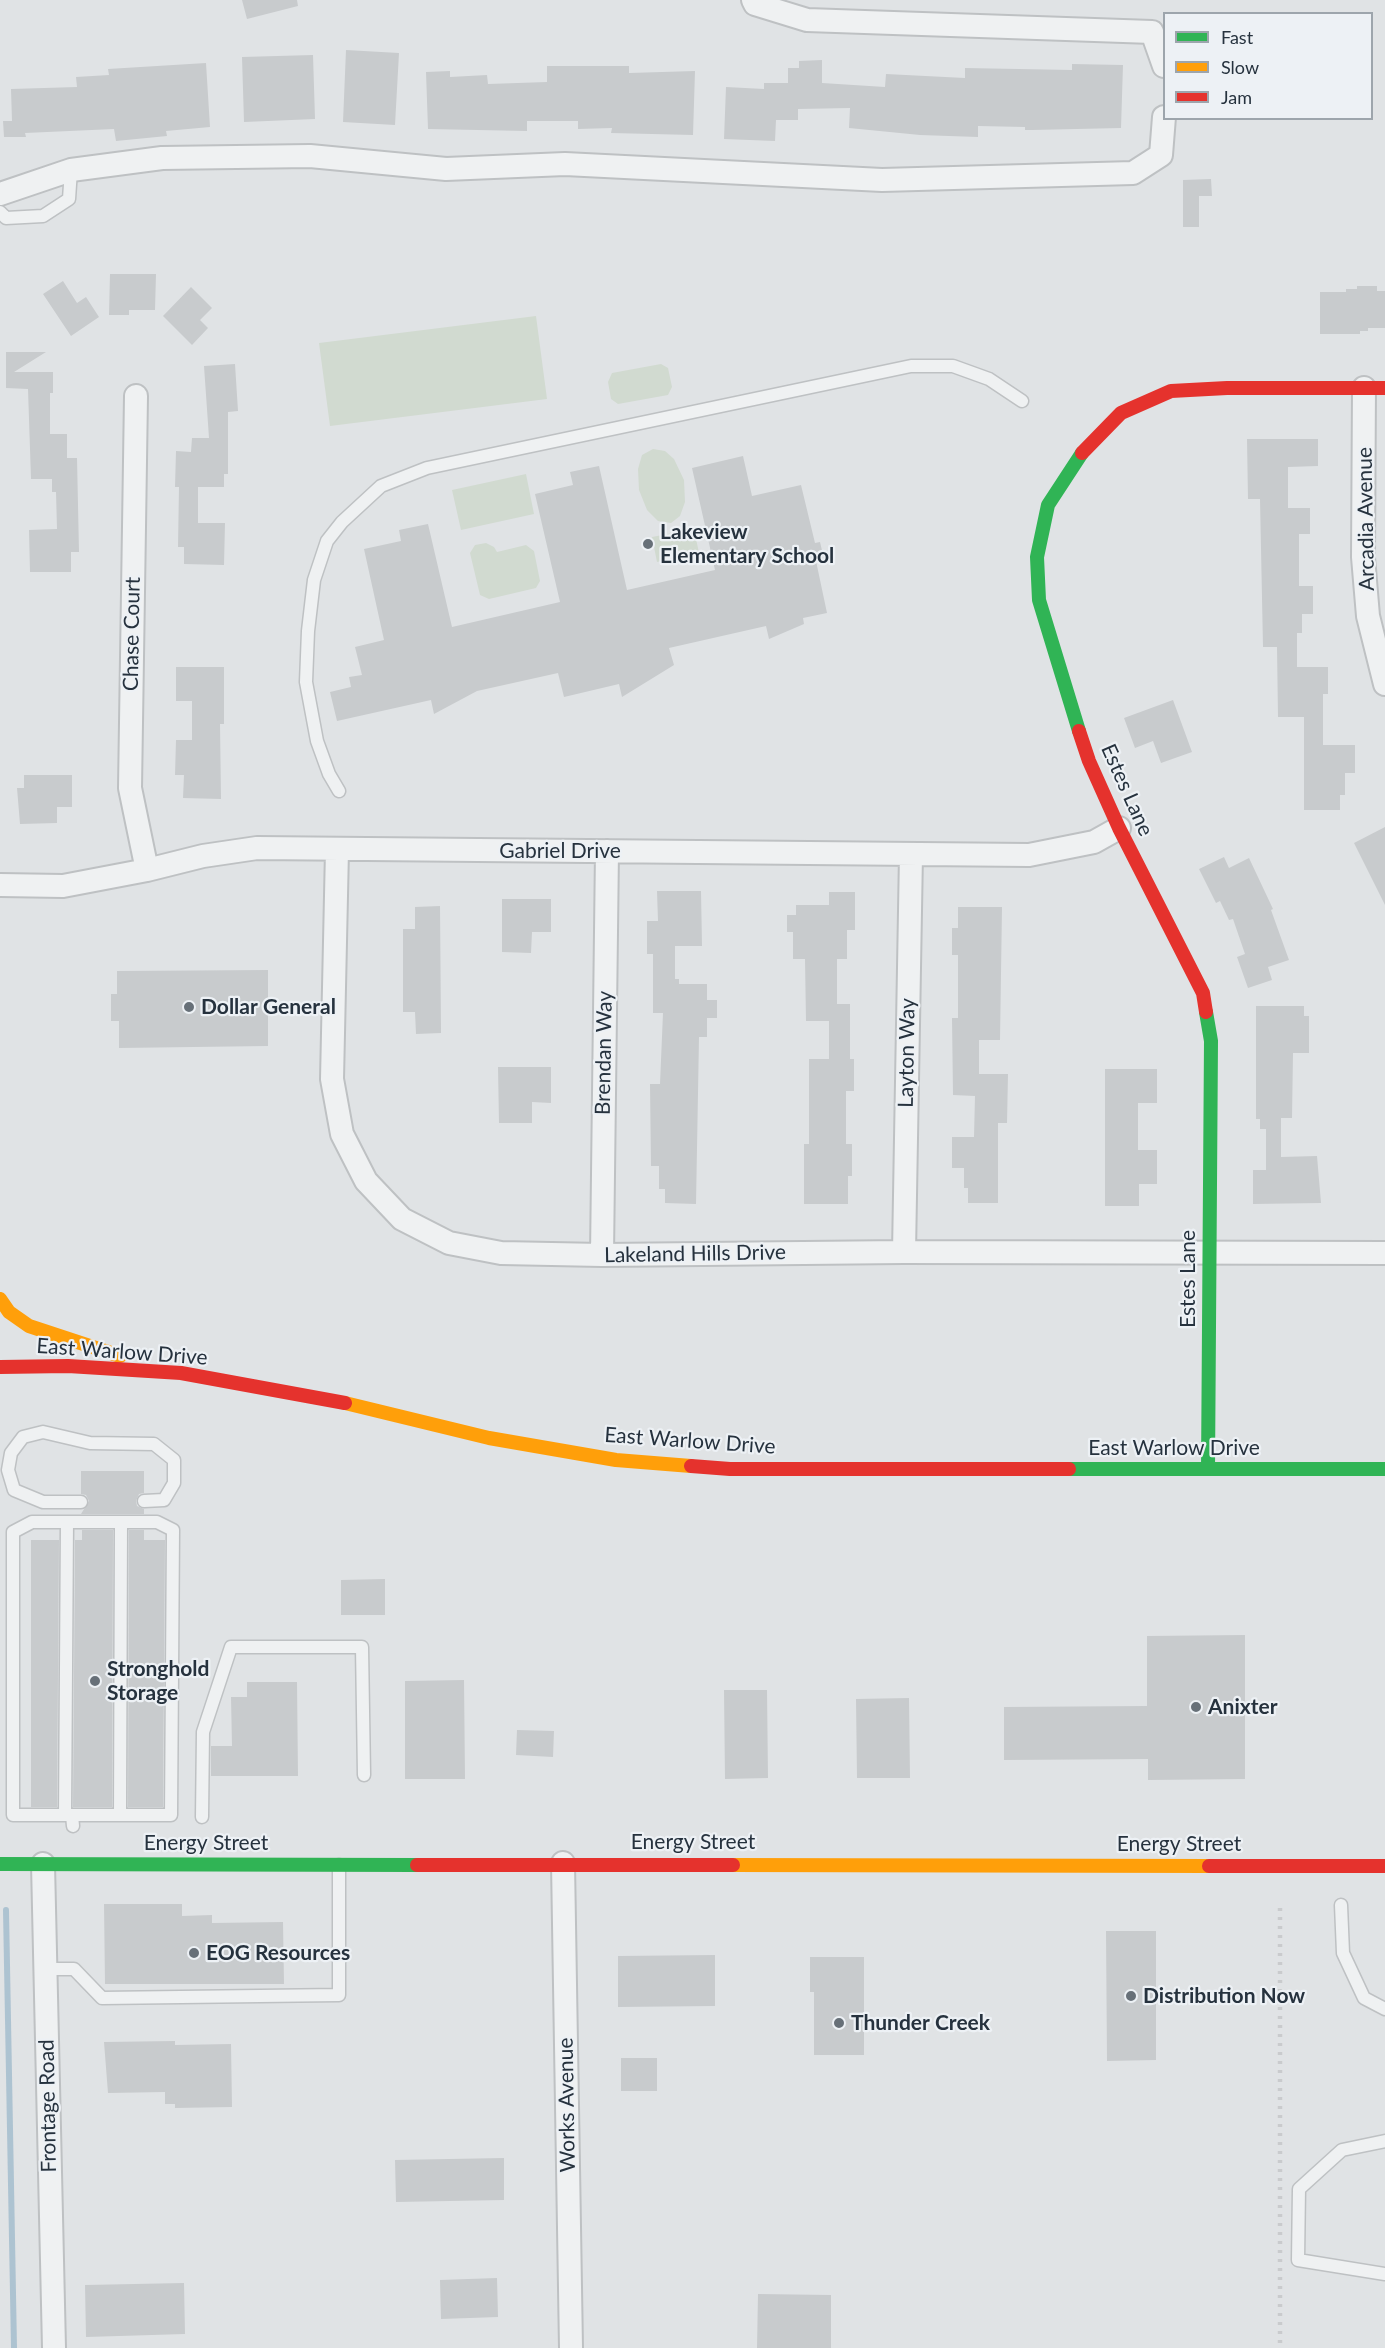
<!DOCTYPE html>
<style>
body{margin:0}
#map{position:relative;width:1385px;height:2348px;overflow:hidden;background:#e0e3e5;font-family:Lato,sans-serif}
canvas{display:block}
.legend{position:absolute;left:1163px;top:12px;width:210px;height:108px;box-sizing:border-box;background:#edf1f5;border:2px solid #9da5ac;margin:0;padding:8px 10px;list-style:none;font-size:18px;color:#26323e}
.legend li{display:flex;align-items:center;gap:12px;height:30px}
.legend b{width:30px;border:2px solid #9da5ac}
</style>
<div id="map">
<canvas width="1385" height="2348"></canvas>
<ul class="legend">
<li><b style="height:8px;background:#30b455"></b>Fast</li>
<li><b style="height:8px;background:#ff9f0a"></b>Slow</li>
<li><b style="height:8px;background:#e5322d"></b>Jam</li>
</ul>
</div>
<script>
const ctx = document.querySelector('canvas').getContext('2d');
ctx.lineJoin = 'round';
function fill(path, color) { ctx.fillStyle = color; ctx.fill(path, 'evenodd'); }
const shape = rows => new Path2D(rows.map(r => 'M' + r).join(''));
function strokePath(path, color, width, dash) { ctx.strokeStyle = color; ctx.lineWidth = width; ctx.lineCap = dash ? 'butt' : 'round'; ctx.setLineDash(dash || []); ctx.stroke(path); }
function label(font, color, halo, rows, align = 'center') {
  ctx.font = font + ' Lato,sans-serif'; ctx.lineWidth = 4.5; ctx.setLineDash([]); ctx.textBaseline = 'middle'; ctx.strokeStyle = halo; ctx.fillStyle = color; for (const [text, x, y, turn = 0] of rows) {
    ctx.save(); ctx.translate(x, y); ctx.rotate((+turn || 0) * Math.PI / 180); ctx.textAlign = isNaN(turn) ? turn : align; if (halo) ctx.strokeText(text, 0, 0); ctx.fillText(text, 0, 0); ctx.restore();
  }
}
fill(shape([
 [536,316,547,399,330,426,319,343],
 [661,364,668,368,672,387,668,395,618,404,611,399,608,382,612,373],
 [653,449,665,451,674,459,684,480,685,502,680,516,671,523,658,521,647,510,639,490,638,469,642,455],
 [526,474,534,514,461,530,452,490],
 [694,529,699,553,657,562,652,537],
 [486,543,494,547,497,552,526,545,534,551,540,581,536,588,489,599,480,595,470,553,475,545]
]), '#d1dad0');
strokePath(shape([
 [6,1910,14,2348]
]), '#adc3d1', 6);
fill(shape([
 [242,0,297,0,298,6,247,19],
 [346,50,399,53,395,125,343,122],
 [313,55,315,119,244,122,242,57],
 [822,60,822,83,885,87,886,74,965,78,965,68,1072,70,1072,64,1123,65,1121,128,1032,130,1025,130,1025,127,978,126,978,137,920,135,849,128,850,108,798,109,798,120,776,120,775,141,724,139,726,87,764,89,764,83,788,83,788,68,799,68,799,61],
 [206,63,210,127,166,131,167,136,116,141,114,129,25,133,26,137,4,137,3,121,12,121,11,89,77,87,76,77,109,75,108,69],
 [547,66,629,66,629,73,695,71,693,135,611,133,612,128,578,129,578,121,527,121,527,131,428,129,426,72,450,71,450,77,487,75,488,84,547,82],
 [1211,179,1212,196,1199,196,1199,227,1183,227,1183,180],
 [110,274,156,274,155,310,129,310,129,315,109,315],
 [63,281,77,303,86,297,99,317,71,336,43,294],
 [1357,286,1377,286,1377,291,1385,291,1385,328,1368,328,1368,331,1360,331,1360,334,1320,334,1320,292,1346,292,1346,289,1357,289],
 [191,287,212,308,200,320,208,328,192,345,163,316],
 [6,352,46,352,14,372,53,372,53,393,50,393,50,434,67,434,67,458,77,458,79,552,71,552,71,572,30,572,29,530,57,529,56,492,52,492,52,479,31,479,28,389,6,388],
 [235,364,238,411,228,412,228,474,224,474,224,487,198,487,198,523,225,523,224,565,184,564,184,547,178,547,179,487,175,487,176,451,191,452,192,438,209,438,204,366],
 [1247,439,1318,439,1318,466,1288,467,1288,508,1310,508,1310,534,1299,534,1299,586,1313,586,1313,614,1302,614,1302,633,1297,633,1297,667,1328,667,1328,694,1323,694,1323,745,1355,745,1355,773,1345,773,1345,795,1340,795,1340,810,1304,810,1304,717,1278,717,1277,647,1263,647,1260,499,1248,499],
 [743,456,752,496,801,485,815,543,820,542,824,559,816,561,827,613,803,618,804,624,769,639,766,626,669,648,674,665,622,697,619,684,564,697,558,673,477,691,434,714,431,700,337,721,330,692,351,687,349,677,362,675,355,647,384,640,364,549,401,541,399,530,428,524,452,627,560,602,535,494,573,485,570,472,599,466,627,590,715,570,692,468],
 [176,667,224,667,224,724,220,724,221,799,183,798,184,775,175,775,176,740,192,740,192,701,176,701],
 [1173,700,1192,752,1161,763,1153,741,1135,748,1124,718],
 [24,775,72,775,72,807,57,807,57,823,20,824,17,788,24,788],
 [1385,827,1385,905,1354,843],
 [1224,857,1229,868,1249,858,1273,909,1271,910,1289,960,1268,967,1272,980,1248,988,1237,957,1245,954,1233,919,1229,920,1220,901,1216,903,1199,869],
 [657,891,701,891,702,946,675,946,675,979,679,979,679,984,707,984,707,1000,717,1000,717,1018,707,1018,707,1037,699,1037,696,1204,665,1203,665,1189,659,1189,659,1166,651,1166,650,1084,660,1084,663,1013,653,1013,653,954,647,954,647,921,658,921],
 [829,892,855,892,855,930,847,930,847,959,837,959,837,1004,850,1004,850,1059,854,1059,854,1091,846,1091,846,1144,852,1144,852,1176,848,1176,848,1204,804,1204,804,1144,809,1144,809,1059,829,1059,829,1021,806,1021,805,959,793,959,793,932,787,932,787,915,796,915,796,905,829,905],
 [502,899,551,899,551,932,532,932,531,953,502,952],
 [440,906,441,1033,416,1034,415,1012,403,1012,403,929,415,929,415,907],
 [958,907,1002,907,1000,1040,979,1040,979,1074,1008,1074,1007,1123,998,1123,998,1203,968,1203,968,1188,964,1188,964,1168,952,1168,952,1137,974,1137,975,1096,953,1095,952,1018,958,1018,958,955,952,955,952,928,958,928],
 [268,970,268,1046,119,1048,119,1021,111,1021,111,994,117,994,117,971],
 [1256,1006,1304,1006,1304,1016,1309,1016,1309,1053,1293,1053,1292,1118,1281,1118,1281,1157,1317,1156,1321,1203,1253,1204,1253,1170,1266,1170,1266,1129,1260,1129,1260,1119,1256,1119],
 [498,1067,551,1067,551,1103,532,1102,532,1123,499,1123],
 [1105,1069,1157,1069,1157,1103,1138,1103,1138,1150,1157,1150,1157,1184,1139,1184,1139,1206,1105,1206],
 [81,1471,144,1471,144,1493,139,1494,136,1501,137,1506,144,1509,144,1514,81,1514,89,1501,86,1495,81,1494],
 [82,1530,113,1530,112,1807,73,1807,75,1540,82,1540],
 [129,1530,144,1530,144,1540,165,1540,163,1807,128,1807],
 [31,1540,59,1540,57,1807,31,1807],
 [385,1579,385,1615,341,1615,341,1580],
 [1245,1635,1245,1779,1148,1780,1148,1759,1004,1760,1004,1707,1147,1706,1147,1636],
 [464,1680,465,1779,405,1779,405,1681],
 [247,1682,297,1682,298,1776,211,1776,211,1746,232,1746,231,1697,247,1697],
 [724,1690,767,1690,768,1778,725,1779],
 [909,1698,910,1778,857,1778,856,1699],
 [517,1730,554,1731,553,1757,516,1755],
 [104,1904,182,1904,182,1916,212,1915,212,1923,283,1922,284,1984,105,1984],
 [1106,1931,1156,1931,1156,2060,1107,2061],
 [715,1955,715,2006,618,2007,618,1956],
 [810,1957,864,1957,864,2055,814,2055,814,1992,810,1992],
 [175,2041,175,2045,231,2044,232,2107,175,2108,175,2104,165,2104,165,2092,108,2093,104,2042],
 [621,2058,657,2058,657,2091,621,2091],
 [504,2158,504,2200,396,2202,395,2160],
 [497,2278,498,2317,441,2319,440,2280],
 [184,2283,185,2334,86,2337,85,2285],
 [758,2294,831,2295,831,2348,757,2348]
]), '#c8cbcd');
const lane = shape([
 [0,212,6,218,43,216,69,199,71,170],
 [339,791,329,774,317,741,306,682,308,631,314,580,327,541,342,522,381,486,427,468,911,366,953,366,989,379,1022,401],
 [81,1502,43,1502,14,1490,8,1470,11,1453,23,1437,43,1432,90,1443,154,1444,174,1460,174,1483,164,1500,144,1501],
 [65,1815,67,1522],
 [72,1815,13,1815,13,1532,32,1522,157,1522,173,1530,171,1815,72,1815,73,1826],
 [120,1815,121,1522],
 [202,1817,203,1732,231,1647,362,1647,364,1775],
 [1341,1905,1343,1953,1364,1998,1385,2009],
 [45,1969,74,1969,102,1998,339,1995,339,1865],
 [1385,2141,1342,2150,1299,2189,1298,2260,1385,2274]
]);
const street = shape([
 [753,0,755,4,807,20,1152,32,1164,66],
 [0,194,71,170,162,158,310,156,446,169,565,164,882,180,1133,173,1161,155,1164,117],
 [1364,388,1363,557,1368,616,1385,684],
 [136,396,130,788,147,870],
 [337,850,332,1079,342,1134,366,1181,402,1219,449,1243,501,1253,602,1255,904,1252,1385,1253],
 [0,885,63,886,147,870,203,856,257,848,1029,855,1094,842,1119,828],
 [904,1252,911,854],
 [602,1255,607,851],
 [563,1863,571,2348],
 [43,1864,54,2348]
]);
strokePath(lane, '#bec1c3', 15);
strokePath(street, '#bec1c3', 26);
strokePath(lane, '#eff1f2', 12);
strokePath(street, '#eff1f2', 22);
strokePath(shape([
 [1079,731,1039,600,1037,557,1048,505,1082,453],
 [1206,1012,1211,1041,1208,1469],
 [1069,1469,1385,1469],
 [0,1864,417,1865]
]), '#30b455', 14);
strokePath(shape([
 [0,1299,9,1312,29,1326,120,1356],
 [345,1403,489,1438,616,1460,691,1466],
 [733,1865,1209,1866]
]), '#ff9f0a', 14);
strokePath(shape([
 [1082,453,1121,413,1171,391,1227,388,1385,388],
 [1079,731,1089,761,1119,828,1203,993,1206,1012],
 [0,1367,68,1366,181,1373,345,1403],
 [691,1466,730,1469,1069,1469],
 [417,1865,733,1865],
 [1209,1866,1385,1866]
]), '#e5322d', 14);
strokePath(shape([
 [1280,1908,1280,2348]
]), '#c9cbcd', 4.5, [3, 6]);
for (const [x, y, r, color] of [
 [648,544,6,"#677078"],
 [189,1007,6,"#677078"],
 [95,1681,6,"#677078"],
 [1196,1707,6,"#677078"],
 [194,1953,6,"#677078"],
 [1131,1996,6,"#677078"],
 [839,2023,6,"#677078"]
]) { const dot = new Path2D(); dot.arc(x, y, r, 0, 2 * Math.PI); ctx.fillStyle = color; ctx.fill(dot); strokePath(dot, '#edf1f5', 2); }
label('21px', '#26323e', '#edf1f5', [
 ["Arcadia Avenue",1366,519,-91],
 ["Chase Court",132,634,-89],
 ["Estes Lane",1127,790,66],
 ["Gabriel Drive",560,851],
 ["Brendan Way",604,1053,-89],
 ["Layton Way",907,1053,-89],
 ["Lakeland Hills Drive",695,1254,-1],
 ["Estes Lane",1188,1279,-90],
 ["East Warlow Drive",122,1352,4],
 ["East Warlow Drive",690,1441,4],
 ["East Warlow Drive",1174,1448],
 ["Energy Street",693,1842],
 ["Energy Street",206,1843],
 ["Energy Street",1179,1844],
 ["Works Avenue",567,2105,-91],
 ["Frontage Road",48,2106,-91]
]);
label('bold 21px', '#26323e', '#edf1f5', [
 ["Lakeview",660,532],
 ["Elementary School",660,556],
 ["Dollar General",201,1007],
 ["Stronghold",107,1669],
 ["Storage",107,1693],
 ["Anixter",1208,1707],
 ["EOG Resources",206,1953],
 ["Distribution Now",1143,1996],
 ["Thunder Creek",851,2023]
], 'left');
</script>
